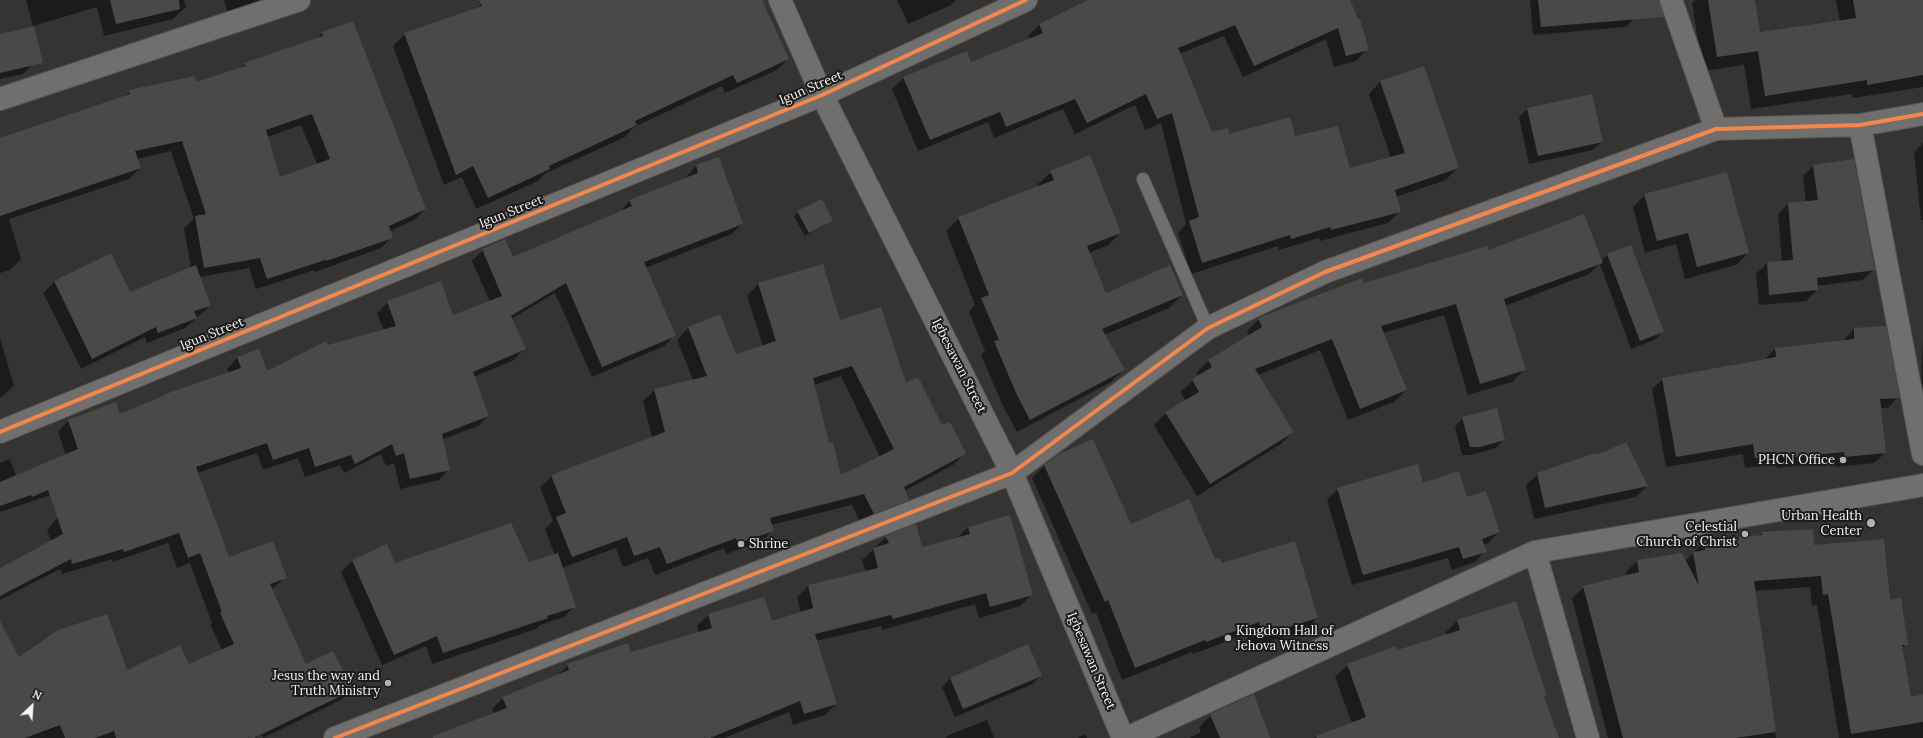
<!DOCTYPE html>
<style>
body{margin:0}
#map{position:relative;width:1923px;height:738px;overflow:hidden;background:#353432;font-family:Lora,serif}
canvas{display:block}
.north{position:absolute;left:12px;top:686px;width:40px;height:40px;-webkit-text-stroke:3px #1d1b1a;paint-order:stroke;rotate:25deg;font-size:11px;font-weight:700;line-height:16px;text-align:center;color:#f6f5f3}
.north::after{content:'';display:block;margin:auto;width:14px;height:18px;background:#f6f5f3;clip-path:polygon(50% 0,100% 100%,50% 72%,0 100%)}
</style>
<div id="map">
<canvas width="1923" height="738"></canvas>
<div class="north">N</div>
</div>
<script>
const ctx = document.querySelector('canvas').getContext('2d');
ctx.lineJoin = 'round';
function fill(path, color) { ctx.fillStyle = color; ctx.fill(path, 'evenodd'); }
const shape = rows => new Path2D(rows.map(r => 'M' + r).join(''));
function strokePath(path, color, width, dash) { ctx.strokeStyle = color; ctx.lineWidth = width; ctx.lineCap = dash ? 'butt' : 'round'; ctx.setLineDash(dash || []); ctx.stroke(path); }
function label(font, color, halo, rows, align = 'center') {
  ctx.font = font + ' Lora,serif'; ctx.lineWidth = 4; ctx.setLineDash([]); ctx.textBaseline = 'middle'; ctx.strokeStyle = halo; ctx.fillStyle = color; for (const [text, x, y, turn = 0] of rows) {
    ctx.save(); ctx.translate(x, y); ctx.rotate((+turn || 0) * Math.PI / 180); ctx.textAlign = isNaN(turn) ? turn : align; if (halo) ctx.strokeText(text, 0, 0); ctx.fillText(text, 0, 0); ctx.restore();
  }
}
fill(shape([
 [26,0,184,0,186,7,173,19,104,36,97,7,33,26],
 [224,0,282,0,229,18],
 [491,0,761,0,788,59,777,70,725,93,722,86,634,127,625,137,546,173,538,181,476,209,462,177,444,185,393,46,405,34,477,8,481,4],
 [897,0,956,0,951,5,908,24],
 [1090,0,1349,0,1367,49,1356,61,1334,67,1326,39,1243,77,1224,36,1179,54,1212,133,1229,136,1295,138,1349,169,1391,158,1369,94,1380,82,1423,68,1457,168,1446,180,1396,197,1400,211,1388,223,1320,241,1319,238,1279,250,1278,246,1191,274,1178,233,1186,224,1161,123,1145,130,1135,105,1075,134,1063,109,994,138,988,122,918,151,892,89,904,77,971,63,1030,39,1028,36,1040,24],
 [1530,0,1633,0,1634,19,1626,27,1533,35],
 [1695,0,1754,0,1760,34,1840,22,1836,0,1923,0,1923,87,1853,98,1852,94,1751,109,1744,65,1703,71,1692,3],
 [322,33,425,209,414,220,390,231,392,237,381,248,315,272,314,270,256,289,249,268,200,277,210,306,185,328,147,343,145,337,81,369,43,293,54,282,111,255,130,293,191,268,184,228,194,219,171,151,137,159,140,168,129,179,9,219,21,259,10,270,0,273,0,139,123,98,130,91,195,83,240,69,244,64,316,40],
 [301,125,317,164,279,178,267,137],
 [0,35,31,66,23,74,0,79],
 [1527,109,1602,142,1593,150,1529,164,1519,117],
 [1923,143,1923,220,1921,220,1914,152],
 [718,158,742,224,732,234,645,268,675,335,664,346,592,377,555,293,511,319,524,349,514,360,474,377,488,416,478,426,443,439,449,469,439,480,400,489,394,463,386,466,381,454,344,473,340,465,305,477,298,458,263,470,257,453,197,473,228,559,286,577,272,589,306,665,352,690,341,700,263,738,262,735,255,738,0,738,0,623,18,659,127,671,189,666,222,650,210,624,212,623,190,563,177,568,168,543,113,562,112,559,62,574,60,569,0,600,0,569,51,541,47,530,89,482,0,512,0,463,10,459,16,476,66,455,58,432,68,421,115,404,120,415,162,398,165,394,228,373,227,369,237,358,266,372,327,346,384,330,377,313,388,302,453,316,490,302,472,261,483,250,513,258,620,212,630,200,686,179,686,177,696,166],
 [1814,165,1874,269,1863,280,1816,286,1817,290,1806,301,1759,305,1756,274,1767,263,1782,261,1778,214,1788,204,1806,202,1803,176],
 [1051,172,1120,233,1107,246,1088,253,1106,294,1182,295,1169,308,1104,335,1124,370,1111,382,1017,432,1003,406,981,355,985,351,969,312,975,305,946,231,959,218,1039,187,1038,184],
 [1645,195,1748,253,1736,265,1685,279,1676,244,1645,253,1633,207],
 [798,212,832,220,828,224,805,236,794,216],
 [1488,252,1601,261,1607,255,1663,332,1654,340,1631,349,1600,264,1589,274,1505,306,1524,370,1512,382,1468,395,1444,315,1383,333,1406,390,1394,402,1348,420,1320,350,1258,375,1293,432,1281,444,1197,496,1154,425,1166,413,1186,401,1180,392,1199,376,1196,373,1208,361,1249,336,1247,331,1259,319,1363,284],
 [758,284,839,322,905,384,964,454,953,465,904,491,908,500,896,511,862,525,852,505,771,525,773,530,761,542,726,554,724,548,655,575,648,558,623,567,616,548,562,568,575,606,564,617,540,625,536,629,432,664,426,646,382,665,341,572,352,561,386,546,395,564,528,564,555,555,545,529,553,521,540,487,552,476,652,438,643,401,655,390,693,380,677,340,688,328,719,316,735,355,763,346,747,296],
 [841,376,880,457,841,476,828,444,814,385],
 [1854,329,1898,397,1888,408,1880,408,1885,453,1874,463,1835,467,1834,462,1777,468,1776,464,1745,468,1743,454,1666,467,1652,389,1663,379,1765,359,1775,349,1844,342,1844,340],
 [1923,337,1923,418,1920,418],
 [0,338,14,386,0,398],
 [1463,418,1504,440,1496,448,1471,455,1462,455,1455,427],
 [1595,456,1647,486,1636,497,1534,519,1526,485,1538,474],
 [1045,465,1130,526,1214,561,1317,618,1305,631,1250,647,1246,634,1193,654,1192,652,1122,680,1096,612,1092,614,1032,478],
 [1423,485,1467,498,1499,532,1488,543,1483,545,1485,551,1475,562,1452,570,1448,558,1352,585,1327,500,1338,489],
 [1010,516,1031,595,1020,606,979,618,975,604,882,630,881,626,816,641,836,704,825,715,793,725,789,712,724,738,443,738,494,714,492,709,503,698,556,677,568,665,631,653,699,633,697,626,708,615,764,598,771,623,801,613,797,597,808,586,866,572,862,560,886,537,921,548,957,538,968,527],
 [1762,533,1813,546,1889,601,1906,644,1901,649,1910,698,1923,695,1923,738,1839,738,1817,605,1812,606,1810,587,1755,591,1776,738,1608,738,1572,598,1584,587,1627,576,1626,572,1638,560,1685,561,1704,542,1759,536],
 [1515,602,1546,695,1544,698,1558,738,1313,738,1352,723,1335,677,1348,665,1446,635,1445,633,1457,621],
 [1041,675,1033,684,955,717,942,687,950,678],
 [1211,715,1269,738,1189,738,1201,732,1199,727],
 [987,720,994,738,946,738,949,735],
 [1086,734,1087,738,1077,738]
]), '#0007');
fill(shape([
 [110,0,179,0,180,9,116,24],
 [479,0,762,0,789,59,737,83,733,75,635,121,637,125,549,166,550,169,488,198,473,166,456,175,404,33,482,6],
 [1088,0,1350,0,1358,19,1360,19,1369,50,1346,56,1338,28,1254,66,1235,25,1178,48,1212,132,1228,128,1229,134,1290,117,1295,136,1338,126,1350,168,1405,153,1380,81,1424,66,1459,168,1395,190,1401,212,1331,230,1330,227,1291,239,1290,235,1202,263,1189,221,1199,217,1172,113,1157,119,1146,94,1087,123,1075,99,1006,127,1000,112,930,140,903,77,967,51,971,62,1043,33,1039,24],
 [1538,0,1659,0,1664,17,1541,27],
 [1708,0,1755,0,1760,32,1856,18,1853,0,1923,0,1923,75,1867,85,1867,80,1765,96,1758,51,1717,57],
 [353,21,426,209,389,226,393,238,326,261,325,260,267,279,260,258,204,268,195,216,206,214,182,141,135,151,141,168,0,216,0,138,130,94,129,90,195,76,196,82,245,66,244,63,323,36,322,32],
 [312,114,330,159,280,177,266,130],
 [34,26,43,63,0,73,0,34],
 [1592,94,1603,142,1538,156,1527,108],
 [1090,155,1121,233,1087,246,1106,293,1170,265,1183,295,1102,329,1125,370,1030,420,1016,393,994,341,999,340,981,298,989,295,958,217,1054,180,1050,171],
 [719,157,743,224,644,262,676,336,602,367,566,283,511,316,526,349,473,372,489,416,442,434,450,470,410,479,404,453,396,456,392,444,355,464,351,455,315,467,309,448,273,460,267,443,196,467,229,557,273,541,287,578,270,584,306,664,333,651,353,690,254,738,116,738,114,731,95,738,65,738,60,725,25,738,0,738,0,621,19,657,58,630,107,614,127,670,180,645,189,664,234,644,220,613,222,612,200,553,188,558,179,533,124,552,123,549,72,564,71,559,0,596,0,568,63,534,48,490,32,497,31,495,0,506,0,482,78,449,68,420,116,402,120,414,165,395,165,394,241,368,237,357,259,349,267,371,326,341,328,345,396,326,387,301,441,281,453,315,502,296,482,249,505,239,513,257,632,206,629,200,698,173,696,165],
 [1854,159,1875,270,1817,278,1818,290,1769,295,1767,262,1793,260,1788,203,1818,200,1813,165],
 [1727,172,1749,253,1697,267,1688,233,1657,241,1644,194],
 [822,199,833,221,809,233,797,211],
 [1584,214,1603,263,1504,299,1526,370,1480,384,1456,304,1381,326,1407,390,1360,409,1332,339,1255,369,1294,432,1210,484,1165,412,1199,392,1192,379,1212,367,1208,360,1262,327,1258,318,1362,278,1364,283,1487,246,1489,250],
 [1631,245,1664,332,1640,341,1607,254],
 [111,253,130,292,196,265,211,306,194,311,197,318,158,333,156,327,92,359,54,281],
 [823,264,840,320,881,307,906,383,918,377,942,425,950,422,966,454,904,487,909,500,874,514,864,494,770,518,774,531,738,543,736,538,667,564,660,547,634,556,627,537,572,557,556,517,566,513,551,475,665,432,654,389,707,376,688,327,720,314,736,354,776,341,758,283],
 [852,366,894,449,841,475,833,442,829,443,813,378],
 [1886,326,1900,398,1880,399,1886,453,1845,457,1844,452,1787,458,1786,454,1755,458,1753,444,1676,457,1662,378,1776,357,1775,348,1854,339,1854,328],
 [1497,408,1505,440,1480,447,1470,447,1462,417],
 [1093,439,1131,524,1189,499,1215,559,1220,558,1222,563,1295,541,1318,618,1263,635,1259,622,1206,642,1205,640,1135,668,1108,600,1105,602,1044,465,1061,453],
 [1626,442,1648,486,1545,508,1537,473,1595,453,1596,455],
 [1418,464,1423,483,1459,471,1467,497,1486,491,1500,532,1482,539,1487,552,1463,559,1459,547,1363,575,1337,488],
 [1010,515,1033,595,990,607,986,593,893,619,891,615,815,634,837,704,804,714,800,701,710,738,433,738,433,736,507,708,502,697,569,670,567,664,628,643,631,652,712,628,708,614,764,597,772,621,813,608,808,585,878,568,873,548,889,543,885,536,916,524,922,547,970,534,968,527],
 [511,523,529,562,558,553,576,607,547,616,548,618,443,653,437,636,394,655,352,560,387,544,395,563],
 [1813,529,1814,545,1884,539,1890,600,1901,598,1908,645,1902,645,1911,697,1923,694,1923,722,1851,734,1828,594,1823,595,1821,576,1754,581,1776,732,1735,738,1623,738,1583,586,1639,572,1637,560,1682,553,1699,586,1693,552,1705,550,1703,541,1762,535,1762,532],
 [1516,601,1547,696,1544,697,1559,738,1317,738,1316,736,1366,717,1347,664,1396,646,1397,650,1460,630,1457,620],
 [1028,644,1042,676,963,709,950,678],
 [1254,694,1270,738,1220,738,1210,714]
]), '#4a4948');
const lane = shape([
 [1143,179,1208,328]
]);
const street = shape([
 [780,0,822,95,1012,473,1123,738],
 [1671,0,1716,129],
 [0,99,299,0],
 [1860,125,1923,454],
 [0,432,822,95,1026,0],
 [1535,552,1588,738],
 [335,738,1012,473,1208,328,1325,272,1716,129,1860,125,1923,114],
 [1127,738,1535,552,1923,485]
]);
strokePath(lane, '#555452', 14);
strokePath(street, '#555452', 24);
strokePath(lane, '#706f6e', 12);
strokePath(street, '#706f6e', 22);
strokePath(shape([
 [0,432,822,95,1026,0],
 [335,738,1012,473,1208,328,1325,272,1716,129,1860,125,1923,114]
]), '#f5874c', 4);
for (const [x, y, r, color] of [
 [1843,460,4,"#b2b1af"],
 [1871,523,5,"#b2b1af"],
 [1745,534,4,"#b2b1af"],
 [741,544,4,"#b2b1af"],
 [1228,638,4,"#b2b1af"],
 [388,683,4,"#b2b1af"]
]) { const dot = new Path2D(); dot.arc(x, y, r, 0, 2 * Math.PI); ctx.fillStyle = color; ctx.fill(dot); strokePath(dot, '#1d1b1a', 1.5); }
label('13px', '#f6f5f3', '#1d1b1a', [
 ["Igun Street",811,88,-23],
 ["Igun Street",511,212,-22],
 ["Igun Street",212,334,-22],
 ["Igbesawan Street",959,366,63],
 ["Igbesawan Street",1091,661,67]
]);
label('13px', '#f6f5f3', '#1d1b1a', [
 ["PHCN Office",1835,460],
 ["Urban Health",1862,516],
 ["Center",1862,531],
 ["Celestial",1737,527],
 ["Church of Christ",1737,542],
 ["Shrine",749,544,"left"],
 ["Kingdom Hall of",1236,631,"left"],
 ["Jehova Witness",1236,646,"left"],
 ["Jesus the way and",380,676],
 ["Truth Ministry",380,691]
], 'right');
</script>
